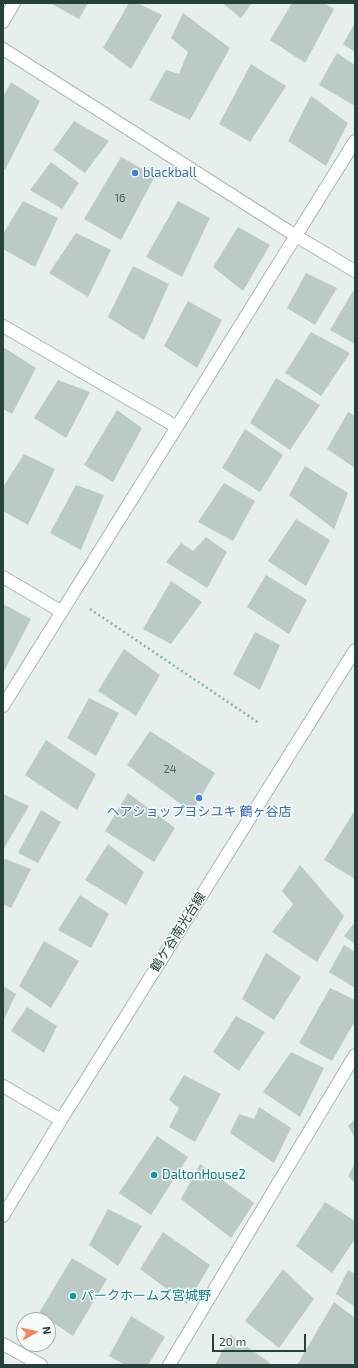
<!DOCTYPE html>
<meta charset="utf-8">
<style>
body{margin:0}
#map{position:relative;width:358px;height:1368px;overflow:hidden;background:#e6efeb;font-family:"Exo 2",sans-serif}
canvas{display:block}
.frame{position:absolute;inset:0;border:4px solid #24423a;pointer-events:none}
.north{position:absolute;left:16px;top:1312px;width:40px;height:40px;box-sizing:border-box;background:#f7fbf9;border:1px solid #a3b1ad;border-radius:50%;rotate:82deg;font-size:11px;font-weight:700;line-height:16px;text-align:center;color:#24423a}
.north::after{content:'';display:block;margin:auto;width:14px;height:18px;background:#f4845f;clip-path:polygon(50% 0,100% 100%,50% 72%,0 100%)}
.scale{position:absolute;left:212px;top:1334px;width:94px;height:18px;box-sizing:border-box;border:2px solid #24423a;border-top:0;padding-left:5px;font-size:12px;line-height:14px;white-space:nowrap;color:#24423a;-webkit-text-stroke:3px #f7fbf9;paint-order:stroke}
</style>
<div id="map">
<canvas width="358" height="1368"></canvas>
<div class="frame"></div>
<div class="north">N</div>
<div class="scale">20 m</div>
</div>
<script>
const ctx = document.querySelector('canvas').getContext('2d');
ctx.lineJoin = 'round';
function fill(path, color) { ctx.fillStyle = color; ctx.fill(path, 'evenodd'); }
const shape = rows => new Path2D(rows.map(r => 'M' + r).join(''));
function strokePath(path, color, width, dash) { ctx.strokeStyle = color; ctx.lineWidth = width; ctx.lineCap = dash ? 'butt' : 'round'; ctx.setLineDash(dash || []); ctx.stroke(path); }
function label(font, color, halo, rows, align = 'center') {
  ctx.font = font + ' "Exo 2","Noto Sans JP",sans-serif'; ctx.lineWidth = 3; ctx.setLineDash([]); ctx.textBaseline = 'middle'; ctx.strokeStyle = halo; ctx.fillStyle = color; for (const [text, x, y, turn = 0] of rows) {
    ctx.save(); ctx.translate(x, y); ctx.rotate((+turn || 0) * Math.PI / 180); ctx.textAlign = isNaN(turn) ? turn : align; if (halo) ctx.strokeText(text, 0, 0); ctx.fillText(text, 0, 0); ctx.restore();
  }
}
fill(shape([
 [50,3,88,3,79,19],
 [129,3,137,3,162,15,131,69,103,48],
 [222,3,252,3,241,18],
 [292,3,324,3,334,9,305,63,270,40],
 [183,13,230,48,190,120,149,100,166,70,179,74,188,52,171,38],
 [355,23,355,52,343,44],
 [337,53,355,65,355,106,319,85],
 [251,64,286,86,250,142,219,124],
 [11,82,40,101,5,170,3,169,3,97],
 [311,96,348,123,326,166,288,141],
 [74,121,109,141,85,173,53,150],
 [121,157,155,176,121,240,84,219],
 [51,162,79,183,62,209,30,190],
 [23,201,58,218,35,267,3,249,3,234],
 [178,201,210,218,182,277,146,257],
 [238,227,270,245,243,291,213,267],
 [76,233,111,250,88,297,49,273],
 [133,266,169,284,144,340,108,317],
 [306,273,337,288,315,325,287,308],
 [353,291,355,292,355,344,330,330],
 [188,301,222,320,197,368,164,346],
 [311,332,350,353,321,396,285,373],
 [3,347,36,368,12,414,3,409],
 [276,378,320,405,290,450,250,423],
 [58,380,90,392,66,438,34,418],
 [117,410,142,428,113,482,84,465],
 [348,412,355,416,355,468,327,449],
 [245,429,283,455,260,492,222,468],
 [24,454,55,469,28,525,3,511,3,487],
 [305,466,348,493,334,529,289,495],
 [224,483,255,501,233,541,198,522],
 [76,485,104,495,81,550,50,533],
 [296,519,330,540,306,586,268,561],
 [206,537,227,552,207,588,166,562,181,543,193,551],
 [266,575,307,600,289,634,247,607],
 [171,581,202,602,171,644,143,629],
 [3,604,31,619,3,673],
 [255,632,280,645,260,690,233,674],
 [124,649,160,675,136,716,98,691],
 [89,698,119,713,96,756,67,738],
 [150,731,215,773,192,812,127,765],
 [46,740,96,774,77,810,25,775],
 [128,793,175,828,154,862,105,831],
 [3,794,29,806,3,850],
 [41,810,61,822,38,863,18,853],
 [355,810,355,879,324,860],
 [108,844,144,872,126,905,85,880],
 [5,859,31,869,11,908,3,904,3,863],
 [300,865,344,916,317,962,272,932,293,904,282,891],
 [80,895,109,914,91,948,58,930],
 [355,922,355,944,344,936],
 [44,941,79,961,51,1008,19,986],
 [344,945,355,952,355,988,329,972],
 [266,953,301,977,274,1020,242,999],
 [3,986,16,994,3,1021],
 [330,988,355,1000,355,1021,332,1061,299,1043],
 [27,1007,57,1026,44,1053,11,1031],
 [236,1016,265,1032,239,1071,213,1052],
 [291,1052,324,1068,300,1117,263,1092],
 [184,1075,221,1094,195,1142,169,1127,179,1108,169,1100],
 [259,1107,291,1128,274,1163,230,1133,239,1114,254,1119],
 [355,1119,355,1138,348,1126],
 [157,1136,188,1157,151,1215,119,1193],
 [355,1163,355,1183,348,1176],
 [200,1164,254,1203,231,1238,181,1199],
 [325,1202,355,1221,355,1239,332,1273,296,1246],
 [108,1209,142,1226,118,1266,89,1245],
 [163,1232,210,1265,187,1304,140,1269],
 [72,1258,107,1279,73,1336,39,1313],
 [283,1269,314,1299,279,1348,245,1321],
 [348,1270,355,1274,355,1307,336,1294],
 [334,1302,355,1318,355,1360,352,1365,297,1365],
 [131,1316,165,1337,148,1365,125,1365,109,1356],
 [231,1335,270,1363,269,1365,215,1365]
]), '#bbcac4');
const minor = shape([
 [3,22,14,3],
 [3,49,296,236,355,271],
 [3,326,177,427],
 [3,577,62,612],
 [3,706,355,141],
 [3,1086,61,1120],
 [3,1216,61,1120,355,650],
 [3,1344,41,1365],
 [169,1365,355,1055]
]);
strokePath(minor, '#a8b8b2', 14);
strokePath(shape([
 [90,609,259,723]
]), '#86b3a5', 2.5, [2, 3]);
strokePath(minor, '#fff', 12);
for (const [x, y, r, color] of [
 [135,173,4,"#3f7fe0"],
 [199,798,4,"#3f7fe0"],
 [154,1175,4,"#0f9aa8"],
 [73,1296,4,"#0f9aa8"]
]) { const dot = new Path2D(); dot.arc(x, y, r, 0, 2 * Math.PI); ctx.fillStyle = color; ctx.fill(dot); strokePath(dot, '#f7fbf9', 1.5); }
label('11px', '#4a645c', null, [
 ["16",120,198],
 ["24",170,769]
]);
label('13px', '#366cbe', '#f7fbf9', [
 ["blackball",143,173],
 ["ヘアショップヨシユキ 鶴ヶ谷店",199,812,"center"]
], 'left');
label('13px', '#24423a', '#f7fbf9', [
 ["鶴ケ谷南光台線",178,932,-58]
]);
label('13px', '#0d838f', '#f7fbf9', [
 ["DaltonHouse2",162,1175],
 ["パークホームズ宮城野",81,1296]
], 'left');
</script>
